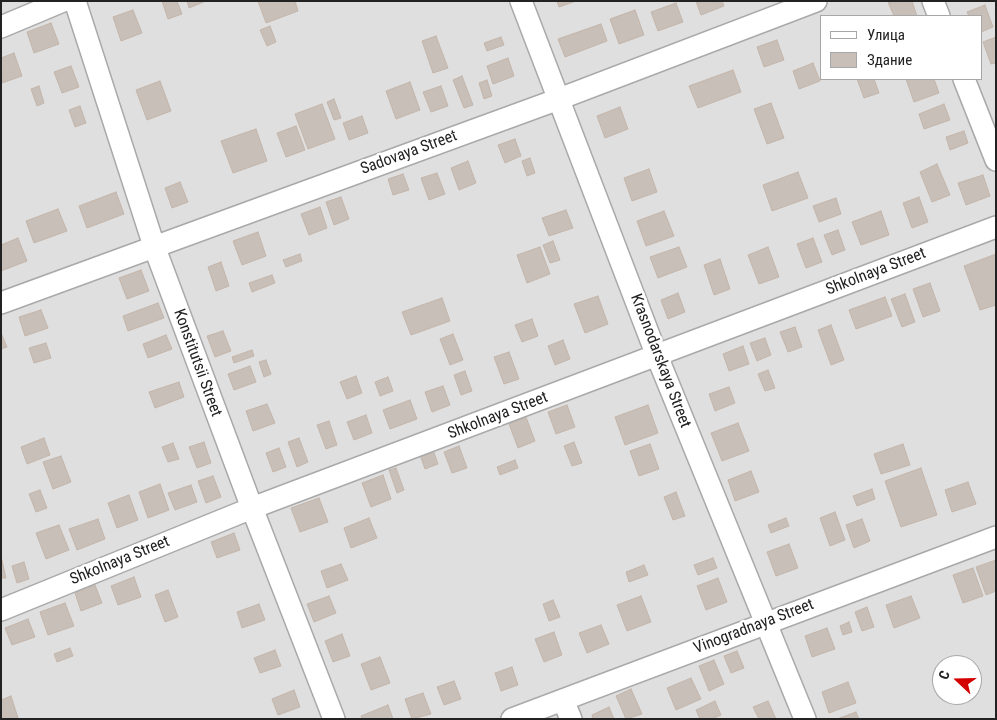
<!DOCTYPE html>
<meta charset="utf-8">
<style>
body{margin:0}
#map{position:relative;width:997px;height:720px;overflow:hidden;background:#f2efe9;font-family:"Roboto Condensed",sans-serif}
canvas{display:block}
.frame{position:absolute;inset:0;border:2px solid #222;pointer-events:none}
.legend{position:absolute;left:820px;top:15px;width:162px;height:65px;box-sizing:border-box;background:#fff;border:1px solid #a7a7a7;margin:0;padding:6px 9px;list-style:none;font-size:15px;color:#222}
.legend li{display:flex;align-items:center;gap:10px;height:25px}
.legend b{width:25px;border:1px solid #a7a7a7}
.north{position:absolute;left:932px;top:655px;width:50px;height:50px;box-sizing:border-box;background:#fff;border:1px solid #a7a7a7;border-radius:50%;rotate:291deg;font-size:14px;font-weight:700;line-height:20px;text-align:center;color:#222}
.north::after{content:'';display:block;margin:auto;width:18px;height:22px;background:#d40000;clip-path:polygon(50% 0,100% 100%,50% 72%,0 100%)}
</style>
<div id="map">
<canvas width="997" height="720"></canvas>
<div class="frame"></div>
<ul class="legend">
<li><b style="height:6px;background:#fff"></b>Улица</li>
<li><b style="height:14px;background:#c7bfb8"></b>Здание</li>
</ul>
<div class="north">С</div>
</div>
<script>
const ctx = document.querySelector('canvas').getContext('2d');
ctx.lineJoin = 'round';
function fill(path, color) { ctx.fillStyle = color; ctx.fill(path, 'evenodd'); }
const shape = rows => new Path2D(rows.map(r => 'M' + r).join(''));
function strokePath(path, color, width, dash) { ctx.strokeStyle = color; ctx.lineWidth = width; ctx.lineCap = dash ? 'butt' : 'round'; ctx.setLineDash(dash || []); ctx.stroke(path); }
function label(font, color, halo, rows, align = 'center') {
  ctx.font = font + ' "Roboto Condensed",sans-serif'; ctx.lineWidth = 5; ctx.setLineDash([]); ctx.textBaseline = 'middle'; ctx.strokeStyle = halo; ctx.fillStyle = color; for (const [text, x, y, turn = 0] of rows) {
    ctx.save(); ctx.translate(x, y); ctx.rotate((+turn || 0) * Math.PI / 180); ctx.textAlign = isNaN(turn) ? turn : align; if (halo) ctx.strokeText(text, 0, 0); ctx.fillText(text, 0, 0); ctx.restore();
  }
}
fill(shape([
 [1,1,996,1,996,719,1,719],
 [821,16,981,16,981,79,821,79],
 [942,665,972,665,972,695,942,695]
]), '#e0dfdf');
const building = shape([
 [162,1,177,1,182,14,168,19,162,1],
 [187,1,206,1,189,8,187,1],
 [258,1,295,1,298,11,266,23,258,1],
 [557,1,576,1,559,7,557,1],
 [696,1,722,1,724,6,701,15,696,1],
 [912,1,917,16,894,16,888,2,912,1],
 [676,3,683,22,658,31,651,12,676,3],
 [985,5,993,27,981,32,981,16,969,16,967,12,985,5],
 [133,10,142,33,121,41,113,17,133,10],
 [635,10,644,35,619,44,610,19,635,10],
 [51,23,59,44,34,53,27,32,51,23],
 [601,24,607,41,565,57,558,39,601,24],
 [270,26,276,42,267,46,260,30,270,26],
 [436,36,448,68,433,73,422,41,436,36],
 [501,37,504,45,487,51,484,43,501,37],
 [996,37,996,63,991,64,983,42,996,37],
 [777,40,784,60,764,67,757,47,777,40],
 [14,53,22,76,2,83,1,58,14,53],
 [508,58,514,76,493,84,487,66,508,58],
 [813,63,820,81,799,89,793,71,813,63],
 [71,66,79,87,62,93,54,72,71,66],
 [733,70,741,92,698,108,689,86,733,70],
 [462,76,473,105,464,108,453,80,462,76],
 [857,79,874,79,879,93,864,98,857,79],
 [906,79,934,79,939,93,914,102,906,79],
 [487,80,492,96,484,99,479,83,487,80],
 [160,81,171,111,147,120,136,90,160,81],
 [410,82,420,110,396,119,386,91,410,82],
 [39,86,44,103,37,106,31,89,39,86],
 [441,86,448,106,431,112,423,92,441,86],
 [334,99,341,118,334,120,327,102,334,99],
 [771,103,784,138,767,144,754,109,771,103],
 [322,104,335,139,308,149,295,114,322,104],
 [944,104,950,120,924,129,919,114,944,104],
 [80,106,86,123,75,127,69,110,80,106],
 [620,107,628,129,605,138,597,116,620,107],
 [362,116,368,133,349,140,343,123,362,116],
 [296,126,305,150,286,157,277,133,296,126],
 [256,129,267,161,233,173,221,141,256,129],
 [964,131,968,143,950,150,946,137,964,131],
 [515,139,521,156,505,163,498,145,515,139],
 [530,158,535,173,527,176,522,161,530,158],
 [468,161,476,183,459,190,451,168,468,161],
 [937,164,950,195,932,202,920,172,937,164],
 [649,169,657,192,632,201,624,178,649,169],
 [798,172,808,198,772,211,763,185,798,172],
 [437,173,445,194,429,200,421,178,437,173],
 [403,174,409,190,393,195,388,179,403,174],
 [983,175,990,196,966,205,958,183,983,175],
 [180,182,188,202,172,208,165,188,180,182],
 [116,192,124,214,87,228,79,206,116,192],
 [341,197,349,219,334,225,326,202,341,197],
 [919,197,928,222,912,228,903,203,919,197],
 [836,198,841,214,819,222,813,206,836,198],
 [320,207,327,228,309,235,301,214,320,207],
 [58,209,67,231,34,243,26,221,58,209],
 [566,210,573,228,549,236,542,218,566,210],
 [664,211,674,236,646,246,637,221,664,211],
 [881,211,889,235,861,245,852,222,881,211],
 [838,230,845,250,832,255,824,235,838,230],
 [258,232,266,256,242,265,233,241,258,232],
 [18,238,27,261,1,271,1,245,18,238],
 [813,238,822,262,806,268,797,244,813,238],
 [553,241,560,260,550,263,543,245,553,241],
 [540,247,550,274,527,283,517,255,540,247],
 [679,247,687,267,658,278,650,257,679,247],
 [768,247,779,277,759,284,748,255,768,247],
 [300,254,302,261,286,267,283,260,300,254],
 [996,254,996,305,980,310,964,266,996,254],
 [720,259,730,289,714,295,704,265,720,259],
 [221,262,229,286,216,291,208,267,221,262],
 [141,270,149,291,127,299,119,278,141,270],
 [272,275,275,283,252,292,249,283,272,275],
 [930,283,940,311,923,317,913,289,930,283],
 [678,293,685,312,668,319,661,300,678,293],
 [905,294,915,322,902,327,891,299,905,294],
 [598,296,608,324,585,333,574,304,598,296],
 [885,297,892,316,856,329,849,310,885,297],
 [442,298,450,321,411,335,402,312,442,298],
 [158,303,164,318,128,331,123,316,158,303],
 [41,310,48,328,25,336,19,317,41,310],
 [532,319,538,336,522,342,515,325,532,319],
 [831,325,844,360,831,365,818,330,831,325],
 [795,327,802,347,788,352,780,332,795,327],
 [223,331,231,351,215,357,207,336,223,331],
 [1,333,7,347,1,349,1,333],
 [453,334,463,360,450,365,440,339,453,334],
 [166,335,172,349,148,358,143,344,166,335],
 [765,338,771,355,757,361,750,343,765,338],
 [563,340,570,359,555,365,548,346,563,340],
 [46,343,51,358,34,363,29,348,46,343],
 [743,346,749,364,729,371,723,354,743,346],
 [252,350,254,356,234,363,232,357,252,350],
 [509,352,519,379,504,384,494,357,509,352],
 [266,360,271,374,264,377,259,362,266,360],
 [250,366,256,382,234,390,228,374,250,366],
 [768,370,775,388,765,391,758,374,768,370],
 [465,371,472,391,461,395,454,375,465,371],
 [356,376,362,393,347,399,340,382,356,376],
 [388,377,393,391,380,396,375,382,388,377],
 [179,382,184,397,155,408,149,392,179,382],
 [443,386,450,405,432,412,425,392,443,386],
 [729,387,735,403,715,411,709,394,729,387],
 [410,400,417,419,390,429,383,410,410,400],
 [267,404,275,423,253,431,246,411,267,404],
 [567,405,575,427,556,434,548,412,567,405],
 [648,405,658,433,625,445,615,417,648,405],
 [366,415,372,433,354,440,347,422,366,415],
 [526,417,535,441,518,448,509,424,526,417],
 [329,421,337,445,326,449,317,425,329,421],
 [738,423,749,451,722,461,711,433,738,423],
 [44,438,50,455,27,464,21,447,44,438],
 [299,438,308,462,297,467,288,442,299,438],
 [204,442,211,463,197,468,189,447,204,442],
 [574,442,582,463,572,466,564,446,574,442],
 [173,443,179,459,168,462,162,447,173,443],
 [650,444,659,469,639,476,630,451,650,444],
 [903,444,910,465,881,474,874,454,903,444],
 [459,446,467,468,452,473,444,452,459,446],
 [279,448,286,467,273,472,266,453,279,448],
 [433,450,438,464,425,469,420,455,433,450],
 [61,456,71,482,53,489,43,462,61,456],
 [515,460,518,468,500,475,497,467,515,460],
 [396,468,404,490,397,493,389,470,396,468],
 [921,468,937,515,901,527,885,481,921,468],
 [751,471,759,492,735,501,728,480,751,471],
 [383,475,391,499,371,507,362,483,383,475],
 [213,476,221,497,206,503,198,481,213,476],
 [968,482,976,504,952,512,945,490,968,482],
 [160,484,169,510,148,518,139,492,160,484],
 [191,485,197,502,175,510,168,493,191,485],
 [872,489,875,499,857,506,853,496,872,489],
 [40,490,47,508,36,512,29,494,40,490],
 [676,492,685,516,673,520,664,497,676,492],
 [129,495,138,520,117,528,108,503,129,495],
 [319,498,328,522,300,532,291,508,319,498],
 [835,512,845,540,830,546,820,518,835,512],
 [369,518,377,538,351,548,344,528,369,518],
 [786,518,789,526,771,533,768,525,786,518],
 [98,519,105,539,77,550,69,529,98,519],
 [862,519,870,541,854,548,846,525,862,519],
 [59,525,69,550,46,559,36,533,59,525],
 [234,533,240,550,217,558,211,542,234,533],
 [789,544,798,568,776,576,767,552,789,544],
 [1,556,6,578,1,578,1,556],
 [713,558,717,568,698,575,694,565,713,558],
 [996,560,996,591,986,595,976,567,996,560],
 [24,562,29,579,17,583,12,566,24,562],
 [341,564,348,580,327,588,321,571,341,564],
 [644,565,648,575,629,582,626,572,644,565],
 [973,568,983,596,963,603,953,575,973,568],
 [134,577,141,597,118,605,111,586,134,577],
 [718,578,727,602,706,610,697,586,718,578],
 [95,585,102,603,81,611,75,593,95,585],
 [168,590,178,617,165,622,155,595,168,590],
 [329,596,336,613,314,622,307,604,329,596],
 [641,596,651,622,627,631,617,605,641,596],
 [911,596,920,618,894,628,886,605,911,596],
 [553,600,560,617,549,621,543,604,553,600],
 [65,603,74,626,48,635,40,612,65,603],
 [259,604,265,620,242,628,237,612,259,604],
 [867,607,874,627,862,631,855,612,867,607],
 [28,619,35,637,12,645,5,628,28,619],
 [849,622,852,632,843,635,840,626,849,622],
 [601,625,609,644,587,653,579,633,601,625],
 [827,628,835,649,812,657,805,636,827,628],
 [554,632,562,655,544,662,535,639,554,632],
 [342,634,350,656,333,662,325,641,342,634],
 [70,648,73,656,57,662,54,654,70,648],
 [275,650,281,666,260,673,254,658,275,650],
 [737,651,744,668,731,673,724,656,737,651],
 [380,657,390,683,371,690,361,664,380,657],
 [714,660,724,684,709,691,699,666,714,660],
 [512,667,518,685,501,691,495,673,512,667],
 [691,678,701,699,676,710,667,688,691,678],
 [454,681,461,699,444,705,437,687,454,681],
 [848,682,856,703,829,713,822,692,848,682],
 [631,689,642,714,626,719,616,696,631,689],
 [294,690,300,707,278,715,272,699,294,690],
 [423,693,431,714,412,719,405,699,423,693],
 [11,696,18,718,1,719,1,700,11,696],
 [715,701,721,715,712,719,700,719,696,710,715,701],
 [768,701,776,719,759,719,753,707,768,701],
 [388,705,393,719,362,719,361,716,388,705],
 [609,707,614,719,593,719,592,715,609,707],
 [856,712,859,719,837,719,856,712]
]);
fill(building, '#c7bfb8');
strokePath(building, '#c4b6ab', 1);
const minor = shape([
 [75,1,154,246,252,508,334,719],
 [521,1,657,356,805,719],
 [933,1,939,16],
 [1,27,63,1],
 [964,79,996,160],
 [1,303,559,99,816,1],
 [1,610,252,508,996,227],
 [563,700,571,719],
 [512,719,996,537]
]);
strokePath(minor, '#a9a9a9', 24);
strokePath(minor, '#fff', 21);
label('16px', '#222', '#fff', [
 ["Sadovaya Street",409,153,-20],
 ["Shkolnaya Street",876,272,-21],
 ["Krasnodarskaya Street",660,361,69],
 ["Konstitutsii Street",197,363,70],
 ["Shkolnaya Street",498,416,-21],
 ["Shkolnaya Street",120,561,-22],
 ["Vinogradnaya Street",754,627,-21]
]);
</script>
